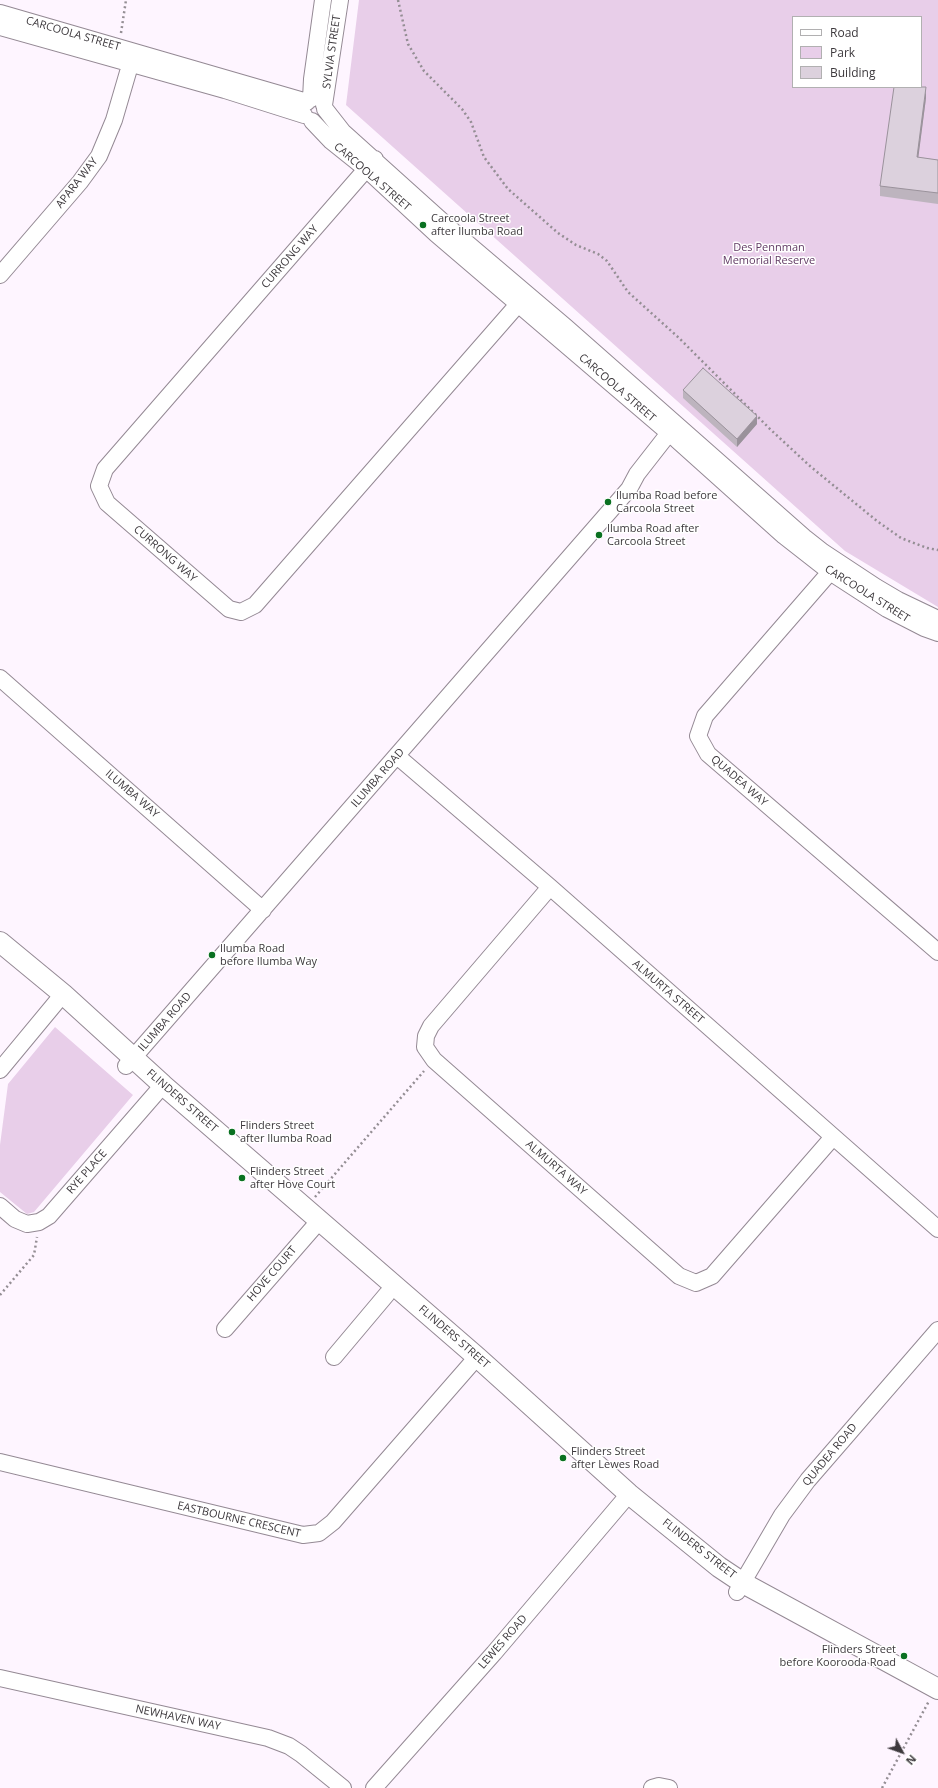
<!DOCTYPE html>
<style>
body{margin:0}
#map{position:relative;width:938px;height:1788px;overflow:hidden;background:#fef5ff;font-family:"Open Sans",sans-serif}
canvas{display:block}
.legend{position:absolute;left:792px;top:16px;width:130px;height:72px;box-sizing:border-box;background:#fff;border:1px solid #b1b0b1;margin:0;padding:5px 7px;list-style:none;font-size:12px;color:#3d393d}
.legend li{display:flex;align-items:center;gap:8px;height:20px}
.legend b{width:20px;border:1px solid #b1b0b1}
.north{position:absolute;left:882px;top:1732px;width:40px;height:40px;-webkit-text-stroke:3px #fff;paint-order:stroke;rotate:131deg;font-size:11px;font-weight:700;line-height:16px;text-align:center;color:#3d393d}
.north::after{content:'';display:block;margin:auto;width:14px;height:18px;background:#3d393d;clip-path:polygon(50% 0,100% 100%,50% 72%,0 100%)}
</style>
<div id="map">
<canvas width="938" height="1788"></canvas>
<ul class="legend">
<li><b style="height:5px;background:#fff"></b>Road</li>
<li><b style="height:11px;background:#e8cee9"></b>Park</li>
<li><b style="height:11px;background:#dcd1dd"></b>Building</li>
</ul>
<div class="north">N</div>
</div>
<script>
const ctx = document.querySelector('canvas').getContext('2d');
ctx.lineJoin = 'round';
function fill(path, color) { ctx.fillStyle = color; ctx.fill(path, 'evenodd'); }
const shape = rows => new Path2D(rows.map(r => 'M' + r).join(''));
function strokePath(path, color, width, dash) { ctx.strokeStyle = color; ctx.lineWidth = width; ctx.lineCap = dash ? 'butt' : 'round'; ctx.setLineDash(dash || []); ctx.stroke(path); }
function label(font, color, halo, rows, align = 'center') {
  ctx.font = font + ' "Open Sans",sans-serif'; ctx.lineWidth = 3; ctx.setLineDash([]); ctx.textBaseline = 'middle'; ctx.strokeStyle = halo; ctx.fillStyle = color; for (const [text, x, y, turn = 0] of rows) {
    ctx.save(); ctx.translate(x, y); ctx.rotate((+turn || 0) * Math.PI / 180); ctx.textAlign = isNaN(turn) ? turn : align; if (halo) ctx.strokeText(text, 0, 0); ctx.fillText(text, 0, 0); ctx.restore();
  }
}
fill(shape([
 [359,0,938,0,938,607,845,551,346,105],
 [793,17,921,17,921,87,793,87],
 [55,1027,133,1095,34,1212,27,1214,0,1192,0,1145,8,1084]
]), '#e8cee9');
const minor = shape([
 [0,13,307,102],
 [0,27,225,90,304,115],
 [311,99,312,79,323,0],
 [324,105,340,0],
 [325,109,343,132,453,231,566,327,804,537,823,552,876,587,898,600,938,619],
 [312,121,331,141,366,169,436,234,677,440,784,536,830,572,887,609,924,628,938,633],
 [375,159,105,469,99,486,107,503,229,609,241,612,255,605,527,294],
 [0,275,80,182,99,156,114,120,133,55],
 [837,564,705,716,698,736,708,754,938,952],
 [0,678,263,910],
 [397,756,550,887,938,1229],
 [550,887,431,1026,426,1036,425,1047,434,1060,679,1276,696,1283,712,1276,833,1137],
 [126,1066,629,489,637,474,676,424],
 [0,1070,63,994],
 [0,1206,15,1219,27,1224,39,1222,49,1216,163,1085],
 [225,1329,320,1220],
 [334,1357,387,1294],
 [0,1462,303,1535,319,1533,333,1522,477,1357],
 [737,1592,782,1515,808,1480,938,1330],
 [0,1678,268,1738,289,1746,301,1754,343,1788],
 [374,1788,494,1653,629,1494],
 [652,1788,659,1786,669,1788]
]);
const major = shape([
 [0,942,63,994,163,1085,477,1357,629,1494,719,1567,743,1583,938,1689]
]);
strokePath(minor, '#948994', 18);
strokePath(major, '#948994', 22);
strokePath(shape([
 [398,0,408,44,424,71,462,109,471,122,484,157,508,189,558,233,576,245,598,254,607,261,628,292,679,338,771,430,811,467,877,521,901,538,927,548,938,550],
 [121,33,126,0],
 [315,1197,424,1071],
 [0,1295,34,1255,37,1237],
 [882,1788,929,1701]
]), '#948e94', 2.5, [2, 3]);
strokePath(minor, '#fff', 16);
strokePath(major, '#fff', 20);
fill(shape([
 [926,98,918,157,938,160,938,204,880,196,880,186],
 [683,390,757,424,737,447,683,398]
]), '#bdb4be');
fill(shape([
 [926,87,926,98,917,168,917,157],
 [757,416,757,424,737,447,737,439]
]), '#9a929b');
const building = shape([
 [894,87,926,87,917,157,938,160,938,193,880,186,894,87],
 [703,368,757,416,737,439,683,390,703,368]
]);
fill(building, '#dcd1dd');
strokePath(building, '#9a929b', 1);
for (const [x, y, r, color] of [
 [423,225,4,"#0a7121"],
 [608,502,4,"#0a7121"],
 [599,535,4,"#0a7121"],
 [212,955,4,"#0a7121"],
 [232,1132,4,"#0a7121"],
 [242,1178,4,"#0a7121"],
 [563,1458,4,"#0a7121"],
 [904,1656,4,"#0a7121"]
]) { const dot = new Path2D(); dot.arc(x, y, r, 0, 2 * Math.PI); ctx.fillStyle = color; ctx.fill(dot); strokePath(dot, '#fff', 1.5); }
label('11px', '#3d393d', '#fff', [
 ["CARCOOLA STREET",73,34,16],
 ["SYLVIA STREET",332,52,-82],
 ["CARCOOLA STREET",372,177,41],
 ["APARA WAY",77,183,-52],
 ["CURRONG WAY",290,257,-49],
 ["CARCOOLA STREET",617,388,41],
 ["CURRONG WAY",165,554,41],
 ["CARCOOLA STREET",867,594,32],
 ["ILUMBA ROAD",378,778,-49],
 ["QUADEA WAY",739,781,41],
 ["ILUMBA WAY",132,794,41],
 ["ALMURTA STREET",668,992,41],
 ["ILUMBA ROAD",165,1022,-49],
 ["FLINDERS STREET",182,1101,41],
 ["ALMURTA WAY",556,1168,41],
 ["RYE PLACE",87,1172,-49],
 ["HOVE COURT",272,1274,-49],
 ["FLINDERS STREET",454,1337,41],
 ["QUADEA ROAD",830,1455,-50],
 ["EASTBOURNE CRESCENT",239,1520,13],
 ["FLINDERS STREET",699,1549,38],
 ["LEWES ROAD",503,1642,-49],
 ["NEWHAVEN WAY",178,1718,12]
]);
label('11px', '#3d393d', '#fff', [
 ["Carcoola Street",431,219],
 ["after Ilumba Road",431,232],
 ["Ilumba Road before",616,496],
 ["Carcoola Street",616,509],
 ["Ilumba Road after",607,529],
 ["Carcoola Street",607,542],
 ["Ilumba Road",220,949],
 ["before Ilumba Way",220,962],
 ["Flinders Street",240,1126],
 ["after Ilumba Road",240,1139],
 ["Flinders Street",250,1172],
 ["after Hove Court",250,1185],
 ["Flinders Street",571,1452],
 ["after Lewes Road",571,1465],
 ["Flinders Street",896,1650,"right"],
 ["before Koorooda Road",896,1663,"right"]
], 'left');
label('11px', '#613a64', '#fff', [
 ["Des Pennman",769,248],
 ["Memorial Reserve",769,261]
]);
</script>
